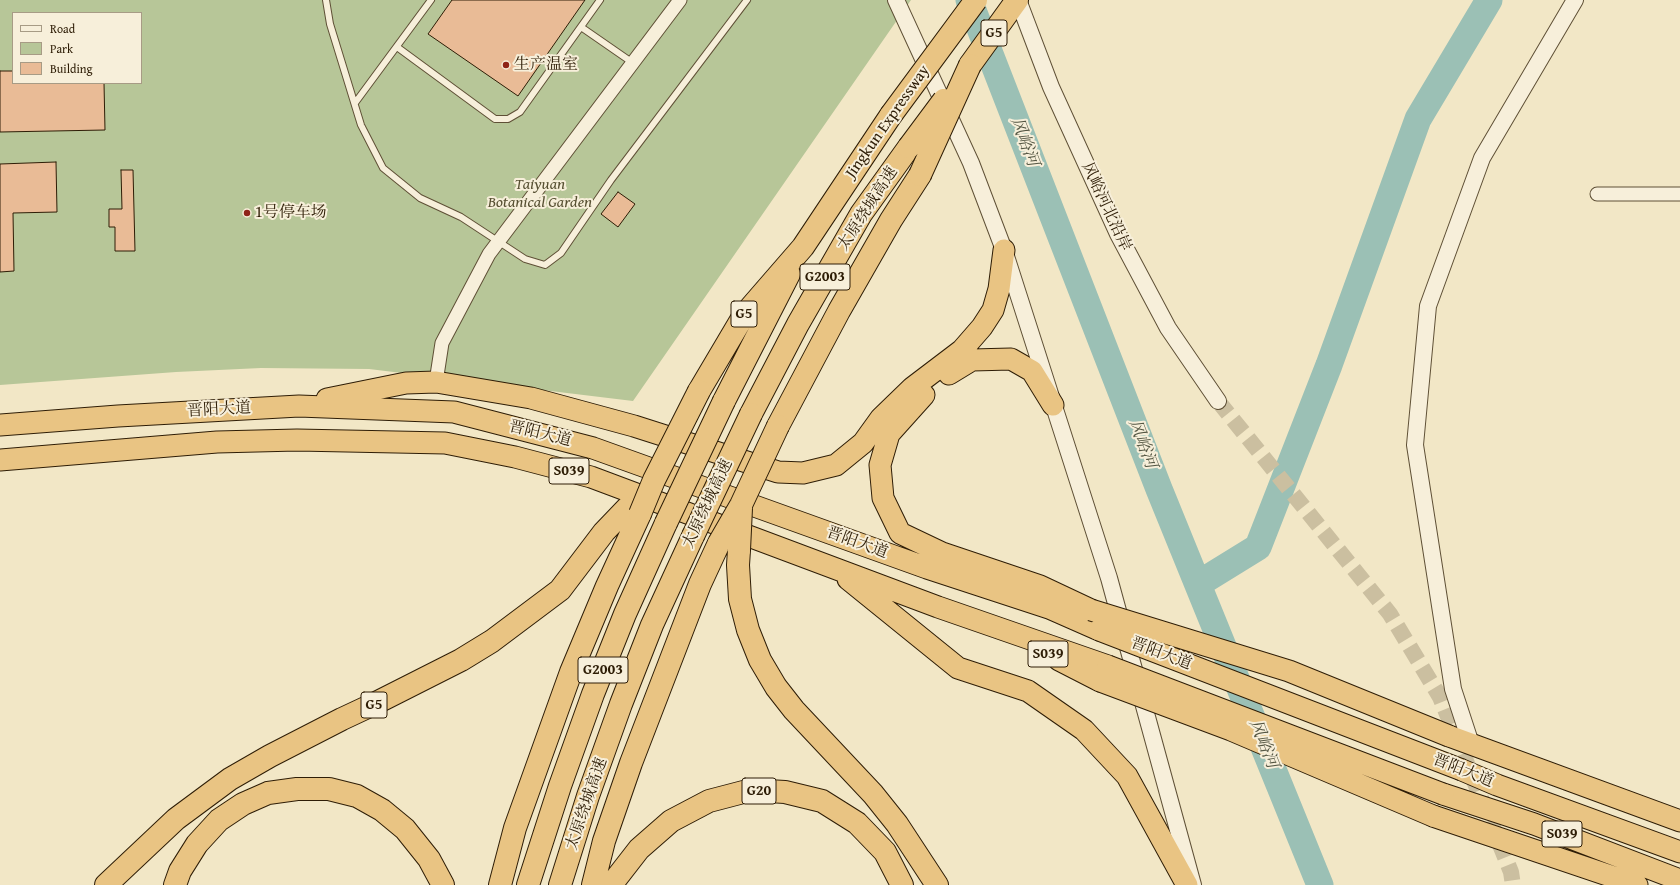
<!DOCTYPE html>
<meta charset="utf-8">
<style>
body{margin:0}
#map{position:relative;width:1680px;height:885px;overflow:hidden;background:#f2e7c6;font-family:"Gentium Book Plus",serif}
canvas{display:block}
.legend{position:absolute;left:12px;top:12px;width:130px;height:72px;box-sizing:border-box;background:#f7efda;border:1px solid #a79b85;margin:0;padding:5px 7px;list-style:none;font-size:12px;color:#2e1d06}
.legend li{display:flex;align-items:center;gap:8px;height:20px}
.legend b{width:20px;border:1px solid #a79b85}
</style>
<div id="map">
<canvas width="1680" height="885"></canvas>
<ul class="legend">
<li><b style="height:5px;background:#f7efda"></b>Road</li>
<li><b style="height:11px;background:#b7c698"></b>Park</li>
<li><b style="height:11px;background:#e9bb96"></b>Building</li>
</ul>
</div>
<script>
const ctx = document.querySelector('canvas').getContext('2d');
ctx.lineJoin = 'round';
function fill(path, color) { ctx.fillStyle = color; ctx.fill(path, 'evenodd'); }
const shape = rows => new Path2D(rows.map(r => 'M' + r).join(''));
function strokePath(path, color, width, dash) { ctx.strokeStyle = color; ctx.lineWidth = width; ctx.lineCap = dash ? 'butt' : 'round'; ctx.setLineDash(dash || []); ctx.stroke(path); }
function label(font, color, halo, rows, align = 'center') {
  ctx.font = font + ' "Gentium Book Plus","Noto Serif SC",serif'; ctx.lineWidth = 4; ctx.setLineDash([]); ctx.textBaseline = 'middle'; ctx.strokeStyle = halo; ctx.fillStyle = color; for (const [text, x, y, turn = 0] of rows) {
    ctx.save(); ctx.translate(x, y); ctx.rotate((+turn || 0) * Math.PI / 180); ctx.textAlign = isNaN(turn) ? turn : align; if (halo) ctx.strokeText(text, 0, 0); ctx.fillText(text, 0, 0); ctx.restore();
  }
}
fill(shape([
 [0,0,911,0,633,401,369,369,261,368,176,372,0,385],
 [13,13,141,13,141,83,13,83]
]), '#b7c698');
strokePath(shape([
 [969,0,1159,489,1320,885],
 [1198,584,1258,547,1329,365,1418,119,1489,0]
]), '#9bc0b5', 27);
const building = shape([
 [452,0,585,0,518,96,428,34,452,0],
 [0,71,13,71,13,83,104,83,105,130,0,132,0,71],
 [56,162,57,212,13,213,14,271,0,272,0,164,56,162],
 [121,170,133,170,135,251,115,251,115,227,109,227,109,209,122,209,121,170],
 [618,192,635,204,618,227,601,214,618,192]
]);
fill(building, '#e9bb96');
strokePath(building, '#2e1d06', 1);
strokePath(shape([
 [1218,401,1390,614,1440,697,1511,872,1513,885]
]), '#cbbfa0', 16, [16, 8]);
const service = shape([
 [326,0,330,24,361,125,383,168,420,198,461,217,525,259,545,265,561,253,611,180,747,0],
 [581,27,633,63],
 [397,47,495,119,508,119,520,112,600,0],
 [355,103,431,0]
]);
const minor = shape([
 [1597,194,1680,194],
 [436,382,442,343,489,254,680,0]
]);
const tertiary = shape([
 [896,0,971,163,1004,250,1109,578,1193,885],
 [1018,0,1051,87,1118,234,1168,328,1218,401],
 [1471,744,1453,689,1415,445,1428,306,1482,158,1575,0]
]);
const trunk = shape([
 [949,374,972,360,1011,359,1032,371,1053,405],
 [924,395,889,434,880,465,883,498,900,533,942,553,1040,586,1091,610],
 [327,399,406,383,436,382,531,398,634,426,778,472,803,473,836,465,863,443,881,418,912,388,962,350,982,327,993,310,999,289,1004,250],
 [0,425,118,416,299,406,454,412,593,448,927,568,1049,608,1099,630],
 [0,460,217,442,297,440,445,443,515,457,591,477,938,607,1108,666],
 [848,579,958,668,1028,691,1084,730,1127,776,1187,885],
 [1059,660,1100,681],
 [1449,736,1680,821],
 [1462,770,1497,785,1680,852],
 [1443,794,1534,824,1680,880],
 [1433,816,1637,885]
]);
const motorway = shape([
 [970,65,1017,0],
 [699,391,744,315,803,247,891,115],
 [724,401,789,274],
 [751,414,798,324,861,214,909,147],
 [778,426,839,311,891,220,920,175],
 [739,550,738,565,740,599,748,630,760,660,776,687,794,710,873,794,897,824,937,885],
 [106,885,176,819,230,779,270,756,342,719,374,704,461,660,492,641,560,590,604,532,627,508],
 [175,885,180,871,197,844,219,820,243,804,268,793,297,789,329,789,357,796,382,810,405,829,429,859,443,885],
 [500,885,515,828,571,672,607,586,640,514],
 [528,885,560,786,593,694,625,614,666,523],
 [560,885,588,796,621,704,652,625,693,536],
 [593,885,604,841,631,763,700,584,719,543],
 [611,885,639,849,671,821,709,801,751,790,785,792,822,801,857,823,885,852,902,885]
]);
strokePath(service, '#5f5036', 8);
strokePath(minor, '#5f5036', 15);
strokePath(tertiary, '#5f5036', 18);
strokePath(trunk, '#2e1d06', 23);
strokePath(motorway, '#2e1d06', 24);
strokePath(service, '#f7efda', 6);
strokePath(minor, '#f7efda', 13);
strokePath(tertiary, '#f7efda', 16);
strokePath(trunk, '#e9c483', 21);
strokePath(motorway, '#e9c483', 22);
const trunkBridge = shape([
 [1091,610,1289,671,1449,736],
 [1099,630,1462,770],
 [1108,666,1443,794],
 [1100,681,1231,730,1433,816]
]);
const motorwayBridge = shape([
 [891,115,976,0],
 [909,147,944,100],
 [920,175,970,65],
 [640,514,654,480,699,391],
 [666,523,724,401],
 [693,536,751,414],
 [719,543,741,505,778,426],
 [739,550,741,508]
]);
strokePath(trunkBridge, '#2e1d06', 23, []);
strokePath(motorwayBridge, '#2e1d06', 24, []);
strokePath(trunkBridge, '#e9c483', 21);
strokePath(motorwayBridge, '#e9c483', 22);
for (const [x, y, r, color] of [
 [506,65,4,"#8f2418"],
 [247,213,4,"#8f2418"]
]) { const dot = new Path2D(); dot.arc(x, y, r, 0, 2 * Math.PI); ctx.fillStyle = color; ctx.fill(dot); strokePath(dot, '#f7efda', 1.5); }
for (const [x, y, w] of [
 [994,33,26],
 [825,277,50],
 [744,314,26],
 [569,471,40],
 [1048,654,40],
 [603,670,50],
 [374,705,26],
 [759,791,34],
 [1562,834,40]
]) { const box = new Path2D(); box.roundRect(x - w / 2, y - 13, w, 26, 3); ctx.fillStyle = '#f7efda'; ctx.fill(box); strokePath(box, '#2e1d06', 1); }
label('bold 15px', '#2e1d06', null, [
 ["G5",994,33],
 ["G2003",825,277],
 ["G5",744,314],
 ["S039",569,471],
 ["S039",1048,654],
 ["G2003",603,670],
 ["G5",374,705],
 ["G20",759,791],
 ["S039",1562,834]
]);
label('16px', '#2e1d06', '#f7efda', [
 ["生产温室",514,65],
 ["1号停车场",255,213]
], 'left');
label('16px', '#2e1d06', '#f7efda', [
 ["Jingkun Expressway",888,122,-55],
 ["风峪河北沿岸",1106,207,65],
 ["太原绕城高速",868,209,-57],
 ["晋阳大道",219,410,-3],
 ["晋阳大道",540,434,14],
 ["太原绕城高速",708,504,-65],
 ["晋阳大道",857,543,20],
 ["晋阳大道",1161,654,21],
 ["晋阳大道",1463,771,22],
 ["太原绕城高速",587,804,-71]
]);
label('italic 16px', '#575032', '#f7efda', [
 ["Taiyuan",540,185],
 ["Botanical Garden",540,203]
]);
label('italic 17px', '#545643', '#f7efda', [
 ["风峪河",1024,142,69],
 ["风峪河",1142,444,69],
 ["风峪河",1263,744,68]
]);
</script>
